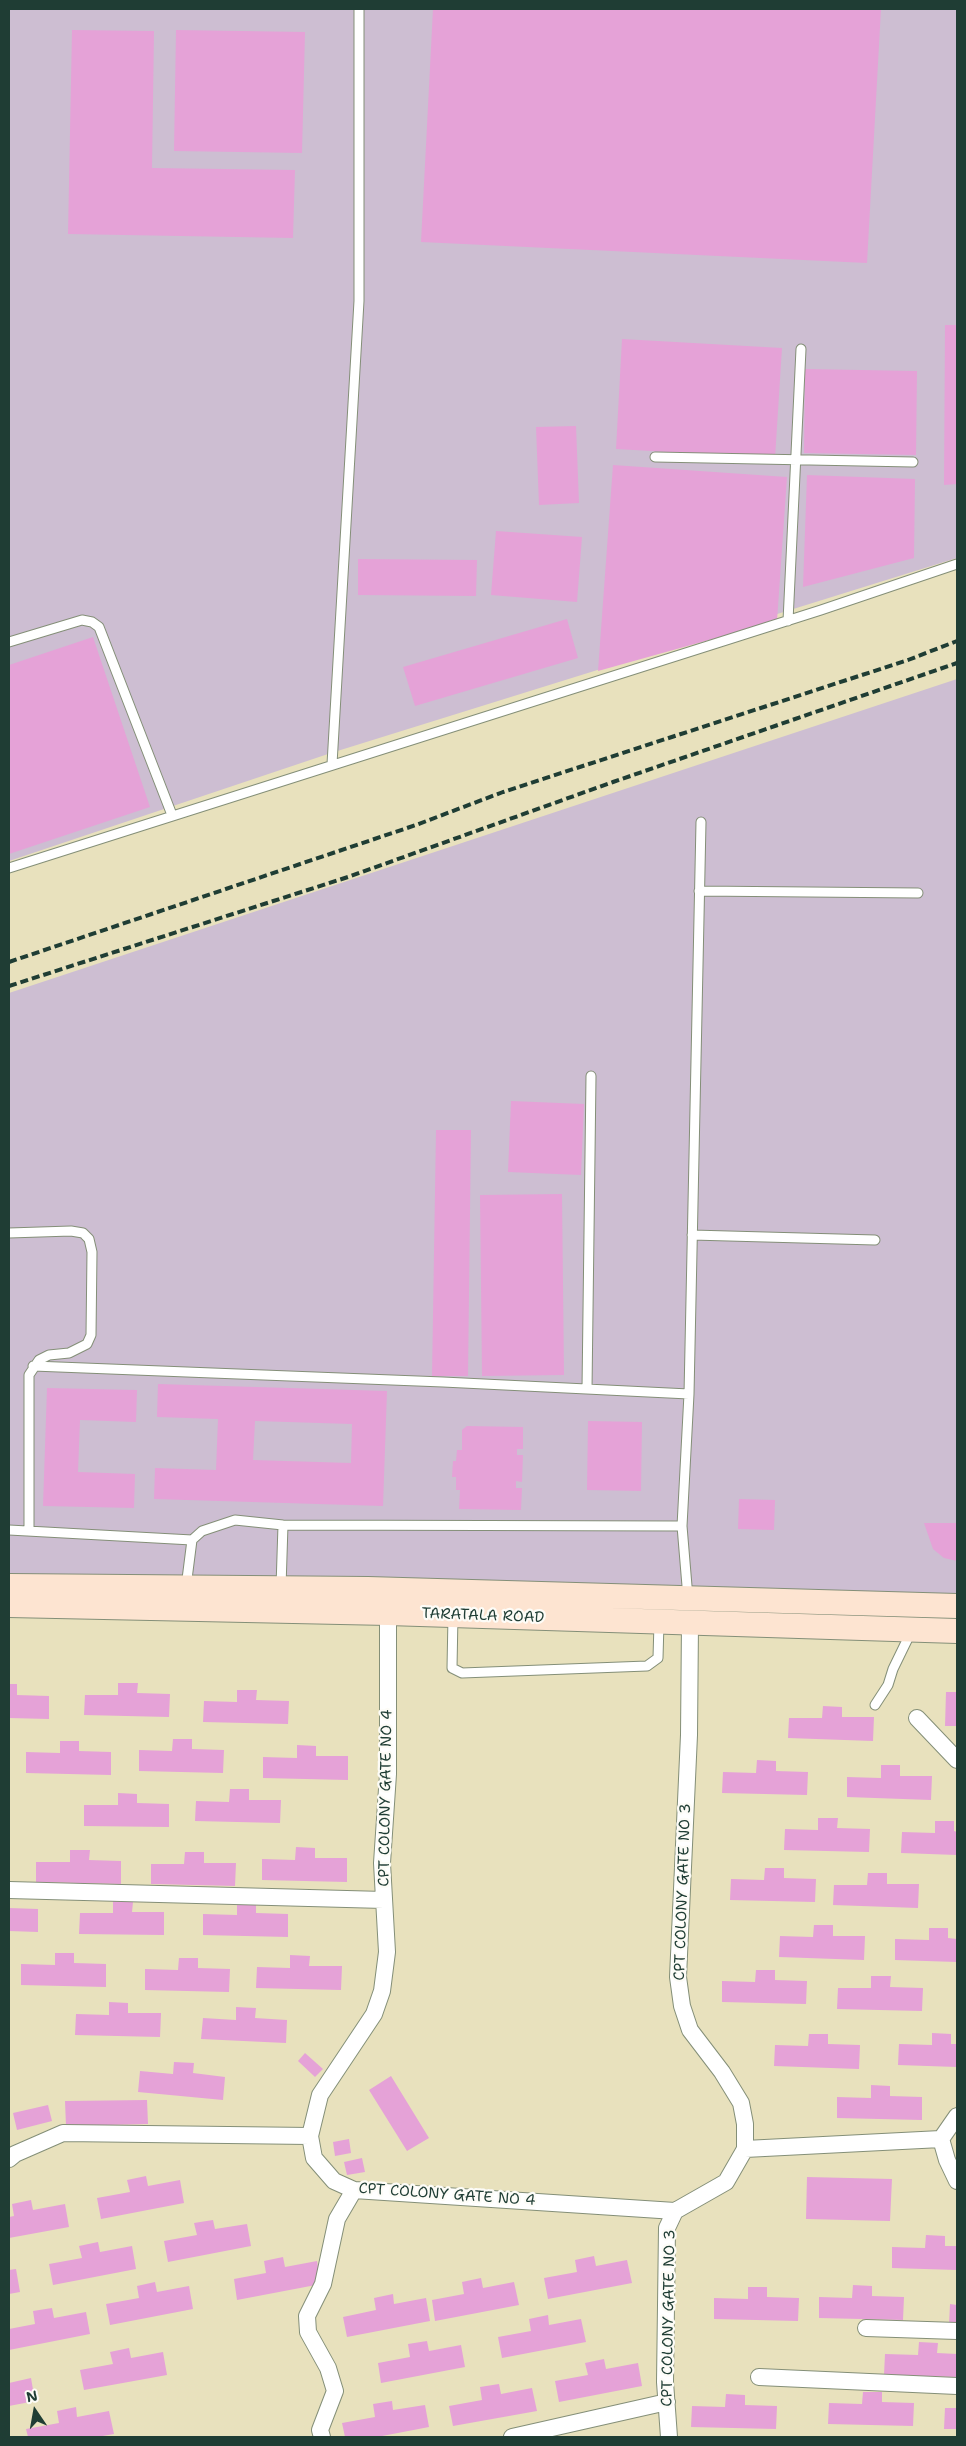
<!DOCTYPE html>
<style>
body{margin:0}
#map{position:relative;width:966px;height:2446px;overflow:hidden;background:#e8e1bd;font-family:"Shantell Sans",sans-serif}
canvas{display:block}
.frame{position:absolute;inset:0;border:10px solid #1f3d34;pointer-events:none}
.north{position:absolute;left:10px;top:2386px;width:50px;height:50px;-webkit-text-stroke:4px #fdfcf7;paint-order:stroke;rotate:348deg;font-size:14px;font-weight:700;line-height:20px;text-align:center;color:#1f3d34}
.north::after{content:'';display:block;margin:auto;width:18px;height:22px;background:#1f3d34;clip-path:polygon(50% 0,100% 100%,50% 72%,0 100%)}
</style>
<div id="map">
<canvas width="966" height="2446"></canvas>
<div class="frame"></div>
<div class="north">N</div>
</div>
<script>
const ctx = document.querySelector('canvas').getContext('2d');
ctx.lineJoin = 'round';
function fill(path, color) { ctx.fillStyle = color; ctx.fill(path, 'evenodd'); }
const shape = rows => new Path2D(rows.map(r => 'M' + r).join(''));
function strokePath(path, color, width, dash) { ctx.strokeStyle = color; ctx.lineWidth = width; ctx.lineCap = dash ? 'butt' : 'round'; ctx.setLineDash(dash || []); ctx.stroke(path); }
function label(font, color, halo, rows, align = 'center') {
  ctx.font = font + ' "Shantell Sans",sans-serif'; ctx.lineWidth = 4.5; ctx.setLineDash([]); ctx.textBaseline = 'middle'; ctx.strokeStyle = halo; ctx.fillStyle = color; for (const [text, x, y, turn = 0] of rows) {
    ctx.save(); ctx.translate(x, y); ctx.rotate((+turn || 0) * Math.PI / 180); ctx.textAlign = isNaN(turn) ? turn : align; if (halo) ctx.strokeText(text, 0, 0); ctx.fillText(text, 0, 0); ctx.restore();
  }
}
fill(shape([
 [9,9,957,9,957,558,331,753,9,861],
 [957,679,957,1594,9,1577,9,993]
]), '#cdbed2');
fill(shape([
 [433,9,881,9,867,263,421,242],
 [72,30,154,31,152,168,295,170,293,238,68,234],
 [176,30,305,32,302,153,174,151],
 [945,325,957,325,957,484,944,485],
 [622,339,782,348,775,458,616,449],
 [805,369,917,371,916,455,804,453],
 [576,426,579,503,539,505,536,427],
 [613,465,787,477,777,621,598,671],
 [807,475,915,479,914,558,803,587],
 [496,531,582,537,577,602,491,595],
 [358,559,477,560,476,596,358,595],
 [567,619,578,658,415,706,403,667],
 [93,637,150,807,9,854,9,665],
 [511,1101,584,1104,581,1175,508,1172],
 [436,1130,471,1130,468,1376,432,1376],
 [562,1194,564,1375,482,1376,480,1195],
 [158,1384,387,1391,383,1506,154,1499,155,1468,216,1470,218,1419,157,1417],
 [255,1421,352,1424,351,1463,253,1460],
 [47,1388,137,1390,136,1422,80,1420,78,1472,135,1474,134,1508,43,1506],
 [588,1421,642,1422,641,1491,587,1490],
 [467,1426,523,1427,523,1449,517,1449,517,1455,523,1455,522,1482,516,1481,516,1488,522,1488,521,1510,459,1509,460,1490,456,1490,456,1477,452,1477,453,1461,456,1461,457,1450,462,1450,462,1430],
 [739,1499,775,1500,774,1530,738,1529],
 [924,1523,957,1523,957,1561,944,1558,933,1549],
 [118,1683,138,1683,137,1693,170,1694,169,1717,84,1715,85,1695,118,1695],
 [9,1684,17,1684,17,1695,49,1696,49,1719,9,1718],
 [237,1690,257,1690,256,1700,289,1701,288,1724,203,1722,204,1701,237,1702],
 [946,1692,957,1692,957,1726,945,1726],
 [823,1706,842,1707,842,1717,874,1717,873,1741,788,1738,789,1718,822,1718],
 [173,1739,192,1739,192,1749,224,1750,223,1773,139,1771,139,1750,172,1751],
 [60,1741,79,1741,79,1751,111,1752,111,1775,26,1773,26,1752,60,1753],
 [297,1745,316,1746,316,1756,348,1756,348,1780,263,1778,263,1757,297,1758],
 [757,1760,776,1761,776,1771,808,1772,807,1795,722,1793,723,1772,756,1773],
 [881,1765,900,1765,900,1776,932,1776,931,1800,847,1797,847,1777,881,1778],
 [230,1789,249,1789,249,1800,281,1800,280,1823,195,1821,196,1801,229,1802],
 [118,1793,137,1794,137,1803,169,1804,169,1827,84,1826,84,1805,118,1805],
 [818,1818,838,1818,837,1828,870,1829,869,1852,784,1850,785,1829,818,1830],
 [935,1821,954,1821,954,1831,957,1832,957,1855,901,1853,902,1832,935,1833],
 [296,1847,315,1848,315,1858,347,1858,347,1882,262,1880,262,1859,295,1860],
 [70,1850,90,1850,89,1860,121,1861,121,1884,36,1882,36,1862,70,1862],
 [185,1852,204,1852,204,1863,236,1863,235,1886,151,1884,151,1864,184,1864],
 [765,1868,784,1868,784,1878,816,1879,815,1902,730,1900,731,1879,764,1880],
 [868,1873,887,1873,887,1884,919,1884,918,1908,833,1905,834,1885,867,1885],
 [113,1901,133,1902,132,1912,164,1912,164,1935,79,1934,80,1913,113,1913],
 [237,1903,256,1903,256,1913,288,1914,288,1937,203,1935,203,1914,237,1915],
 [9,1908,38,1909,38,1932,9,1931],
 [814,1925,833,1925,833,1936,865,1936,864,1960,779,1957,780,1936,813,1937],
 [929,1928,948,1928,948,1938,957,1939,957,1962,895,1960,895,1939,929,1940],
 [55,1953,74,1953,74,1963,106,1964,106,1987,21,1985,21,1964,55,1965],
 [290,1955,310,1956,309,1966,342,1966,341,1990,256,1988,257,1967,290,1968],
 [179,1958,198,1958,198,1968,230,1969,229,1992,145,1990,145,1969,178,1970],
 [756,1970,775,1970,775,1980,807,1981,806,2004,722,2002,722,1981,755,1982],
 [871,1976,891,1976,890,1987,923,1988,922,2011,837,2009,838,1988,871,1988],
 [109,2002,128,2003,128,2013,161,2013,160,2037,75,2035,76,2014,109,2015],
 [236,2007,256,2008,255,2018,287,2020,286,2043,201,2039,203,2018,236,2020],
 [932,2033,951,2034,951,2044,957,2044,957,2067,898,2065,899,2044,932,2045],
 [809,2034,828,2034,828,2044,860,2045,859,2069,774,2066,775,2045,808,2046],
 [305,2053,323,2069,315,2077,298,2061],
 [174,2062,194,2063,193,2073,225,2077,223,2100,138,2092,140,2071,173,2074],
 [391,2076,429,2138,407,2151,369,2090],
 [871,2085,890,2086,890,2096,922,2097,922,2120,837,2118,837,2097,871,2098],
 [147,2100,148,2124,66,2126,65,2101],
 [48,2105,52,2121,17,2130,13,2113],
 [349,2139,351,2153,335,2156,333,2142],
 [362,2158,365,2172,347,2175,344,2162],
 [146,2176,148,2186,180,2180,184,2203,101,2219,97,2198,130,2192,127,2180],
 [807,2177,892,2179,890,2221,806,2219],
 [31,2200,33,2210,65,2204,69,2227,9,2238,9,2217,14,2216,12,2204],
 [213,2220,215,2229,247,2224,251,2246,168,2262,164,2241,197,2235,194,2223],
 [926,2235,945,2236,945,2246,957,2246,957,2270,892,2268,892,2247,925,2248],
 [98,2242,100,2252,132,2246,136,2269,53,2285,49,2264,82,2258,79,2246],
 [594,2256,596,2266,627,2260,632,2283,548,2299,544,2278,577,2272,575,2260],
 [283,2257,285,2267,317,2261,321,2284,237,2300,234,2279,266,2273,264,2261],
 [16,2269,20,2292,9,2294,9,2270],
 [481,2278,483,2288,514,2282,519,2305,435,2321,432,2300,464,2294,462,2282],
 [155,2282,157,2292,189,2286,193,2309,110,2325,106,2304,139,2298,137,2286],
 [853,2285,872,2286,872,2296,904,2297,903,2320,819,2318,819,2297,852,2298],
 [748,2287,767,2287,767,2297,799,2298,798,2321,714,2319,714,2298,748,2299],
 [393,2294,394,2304,426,2298,430,2321,347,2337,343,2317,376,2310,374,2298],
 [950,2304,957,2305,957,2325,949,2325],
 [52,2308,54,2318,86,2312,90,2334,9,2350,9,2329,35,2324,33,2311],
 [548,2315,549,2325,581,2319,586,2342,502,2358,498,2337,531,2331,529,2319],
 [427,2341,429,2351,461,2345,465,2367,381,2383,378,2363,410,2357,408,2344],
 [919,2342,938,2343,937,2353,957,2354,957,2377,884,2375,885,2354,918,2355],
 [129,2348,131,2358,163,2352,167,2375,84,2390,80,2370,113,2364,110,2352],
 [604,2359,606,2369,638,2363,642,2386,559,2402,555,2381,588,2375,585,2363],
 [31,2378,35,2401,9,2406,9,2383],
 [499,2384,501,2394,532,2388,537,2411,453,2426,449,2406,482,2400,480,2387],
 [863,2392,882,2392,882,2402,914,2403,913,2426,828,2424,829,2403,862,2404],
 [726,2394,745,2395,745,2405,777,2406,776,2429,691,2427,692,2406,725,2407],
 [392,2401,393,2410,425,2405,429,2427,377,2437,345,2437,342,2423,375,2417,373,2404],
 [76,2407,77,2417,109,2411,114,2434,97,2437,28,2437,26,2429,59,2423,57,2411],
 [945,2408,957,2408,957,2429,944,2429]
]), '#e5a2d7');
const service = shape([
 [655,457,913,462],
 [788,621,801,349],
 [9,642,82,620,92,622,99,627,172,815],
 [332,764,359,301,359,9],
 [9,868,821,610,957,564],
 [699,891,918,893],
 [9,1233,71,1231,83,1233,89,1239,92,1252,91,1335,87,1344,69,1353,49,1355,39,1360,29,1375,29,1530],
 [692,1235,875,1240],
 [33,1366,443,1382,689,1394],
 [587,1389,591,1076],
 [9,1530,192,1540,202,1531,235,1520,283,1525,682,1526],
 [186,1587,192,1540],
 [281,1587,283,1525],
 [688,1598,682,1526,689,1394,701,822],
 [453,1616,452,1668,462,1673,647,1666,658,1658,659,1623],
 [875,1705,888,1685,893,1669,911,1632]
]);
const minor = shape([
 [388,1613,388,1774,382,1863,387,1952,382,1991,374,2014,320,2095,310,2136,314,2158,334,2181,354,2190,675,2211],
 [917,1718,957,1760],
 [9,1890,384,1900],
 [957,2116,941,2139,947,2160,957,2181],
 [745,2149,941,2139],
 [9,2159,15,2154,63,2133,310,2136],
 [866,2328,957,2331],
 [759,2377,957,2386],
 [322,2437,320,2430,335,2391,328,2368,308,2332,307,2316,323,2284,337,2219,354,2190],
 [512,2437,667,2402],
 [669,2437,665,2382,667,2228,675,2211,726,2182,745,2149,745,2124,741,2103,722,2072,690,2030,682,2006,678,1977,689,1735,690,1623]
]);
const secondary = shape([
 [9,1586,368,1589,957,1606],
 [9,1605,388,1613,957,1631]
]);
strokePath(service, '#848f78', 11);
strokePath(minor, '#848f78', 18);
strokePath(secondary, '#848f78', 26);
strokePath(service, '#fff', 9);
strokePath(minor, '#fff', 16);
strokePath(secondary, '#fde4d1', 24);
strokePath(shape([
 [9,962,416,825,503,792,908,660,957,641],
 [9,986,348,877,613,782,957,663]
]), '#1f3d34', 4, [8, 4]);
label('15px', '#1f3d34', '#fdfcf7', [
 ["TARATALA ROAD",483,1616,2],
 ["CPT COLONY GATE NO 4",386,1798,-89],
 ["CPT COLONY GATE NO 3",683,1892,-88],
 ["CPT COLONY GATE NO 4",447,2195,4],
 ["CPT COLONY GATE NO 3",669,2318,-89]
]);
</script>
